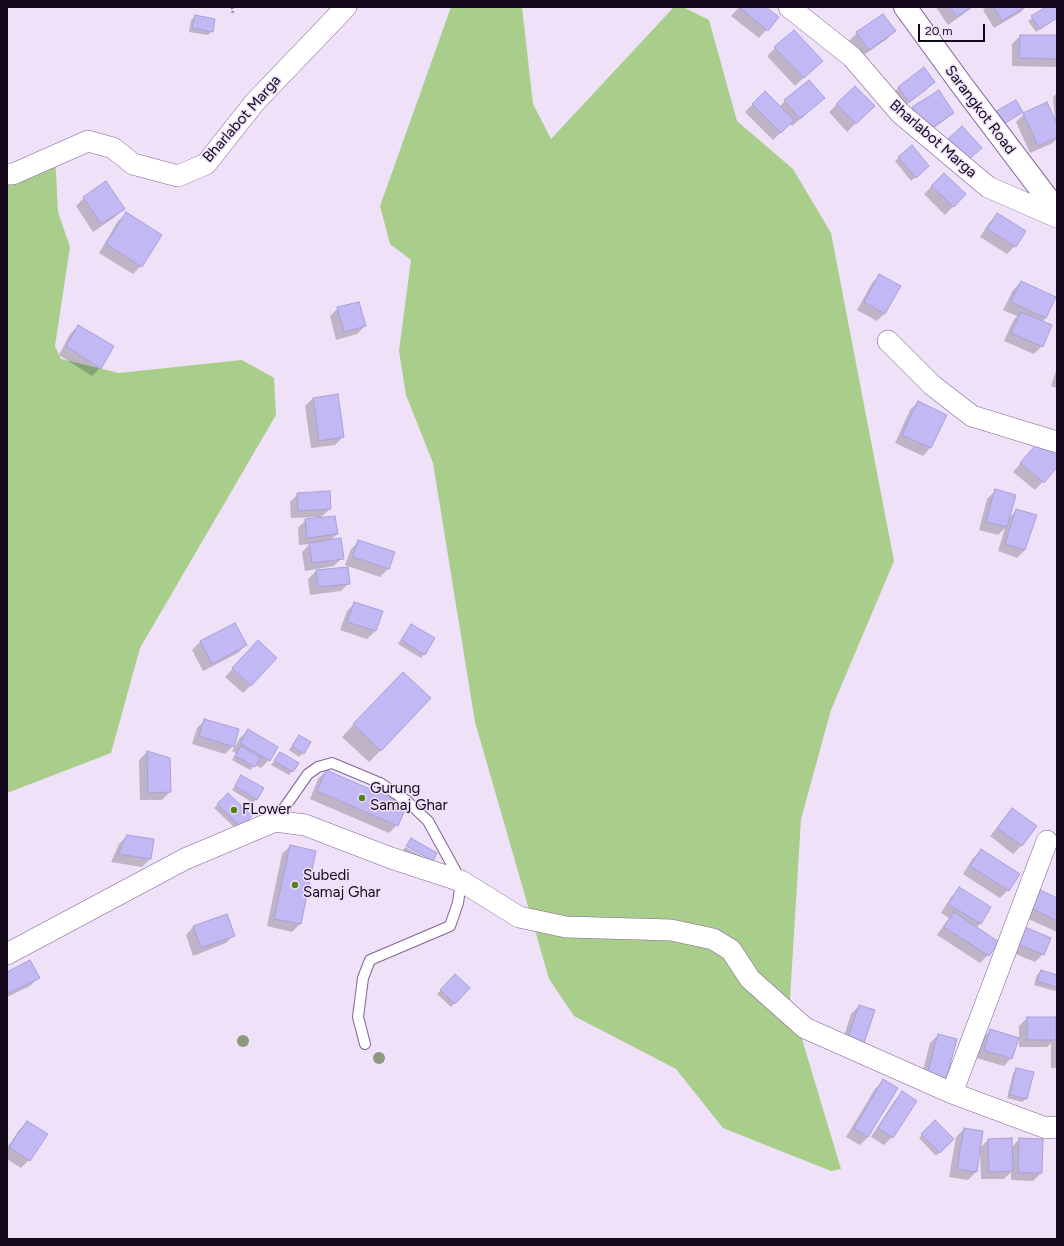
<!DOCTYPE html>
<style>
body{margin:0}
#map{position:relative;width:1064px;height:1246px;overflow:hidden;background:#eee1f8;font-family:Figtree,sans-serif}
canvas{display:block}
.frame{position:absolute;inset:0;border:8px solid #14081b;pointer-events:none}
.scale{position:absolute;left:918px;top:24px;width:67px;height:18px;box-sizing:border-box;border:2px solid #14081b;border-top:0;padding-left:5px;font-size:12px;line-height:14px;white-space:nowrap;color:#14081b;-webkit-text-stroke:3px #eee1f8;paint-order:stroke}
</style>
<div id="map">
<canvas width="1064" height="1246"></canvas>
<div class="frame"></div>
<div class="scale">20 m</div>
</div>
<script>
const ctx = document.querySelector('canvas').getContext('2d');
ctx.lineJoin = 'round';
function fill(path, color) { ctx.fillStyle = color; ctx.fill(path, 'evenodd'); }
const shape = rows => new Path2D(rows.map(r => 'M' + r).join(''));
function strokePath(path, color, width, dash) { ctx.strokeStyle = color; ctx.lineWidth = width; ctx.lineCap = dash ? 'butt' : 'round'; ctx.setLineDash(dash || []); ctx.stroke(path); }
function label(font, color, halo, rows, align = 'center') {
  ctx.font = font + ' Figtree,sans-serif'; ctx.lineWidth = 3; ctx.setLineDash([]); ctx.textBaseline = 'middle'; ctx.strokeStyle = halo; ctx.fillStyle = color; for (const [text, x, y, turn = 0] of rows) {
    ctx.save(); ctx.translate(x, y); ctx.rotate((+turn || 0) * Math.PI / 180); ctx.textAlign = isNaN(turn) ? turn : align; if (halo) ctx.strokeText(text, 0, 0); ctx.fillText(text, 0, 0); ctx.restore();
  }
}
fill(shape([
 [451,7,522,7,533,104,551,139,674,7,683,7,709,20,737,121,793,169,831,233,894,561,831,710,801,819,790,999,841,1169,831,1171,723,1128,676,1069,574,1016,549,979,475,722,433,463,406,395,399,351,411,260,390,244,380,206],
 [55,155,58,212,70,247,55,346,61,359,119,373,242,360,274,378,276,415,140,648,111,753,7,793,7,174]
]), '#a9ce8c');
fill(shape([
 [739,7,764,7,778,17,759,38,731,16],
 [936,7,973,7,948,25],
 [986,7,1025,7,1021,12,994,28,983,10],
 [1048,7,1054,7,1057,11,1057,18,1036,32,1028,21],
 [195,17,212,31,208,35,189,32,191,20],
 [895,31,887,39,861,57,849,41,857,33],
 [1020,36,1057,36,1057,67,1012,66,1012,44],
 [775,48,813,69,795,86,767,56],
 [924,69,934,82,926,90,901,109,891,96,898,88],
 [855,87,873,106,847,132,829,112],
 [765,92,779,107,785,101,815,106,792,126,790,124,773,140,745,112],
 [1057,93,1057,138,1053,143,1030,153,1016,122,1024,114,1055,121,1053,97],
 [913,108,953,112,945,120,920,138,905,116],
 [912,147,924,170,911,181,895,161],
 [936,182,965,194,945,215,924,194],
 [84,198,123,209,115,217,93,232,76,206],
 [126,214,141,266,133,274,99,253,118,221],
 [997,215,1015,246,1007,254,980,237,989,223],
 [880,275,885,313,877,321,857,310,872,283],
 [1021,282,1046,318,1042,322,1042,346,1034,354,1004,341,1013,321,1017,316,1003,310,1013,290],
 [338,308,365,326,357,334,336,340,330,316],
 [78,326,113,347,100,368,92,376,59,355,70,334],
 [1057,368,1057,388,1051,386],
 [313,398,343,437,335,445,311,448,305,406],
 [918,402,930,448,923,456,895,443,910,410],
 [1031,451,1057,458,1057,466,1035,490,1013,472],
 [995,491,1009,518,1017,510,1025,550,1017,558,998,551,1005,528,998,535,979,530,987,499],
 [298,494,330,509,320,518,320,517,291,518,290,502],
 [306,520,337,534,330,541,342,558,334,566,305,571,302,552,310,544,299,545,298,528],
 [359,541,388,569,380,577,345,565,351,549],
 [316,571,349,583,341,591,310,595,308,579],
 [355,603,381,612,375,631,367,639,340,630,347,611],
 [234,624,246,645,238,653,203,671,192,650,200,642],
 [411,625,424,654,421,658,398,644],
 [250,650,251,685,243,693,225,677],
 [391,685,381,750,369,762,342,737],
 [205,720,233,746,225,754,192,744,197,728],
 [248,730,269,760,261,768,255,765,250,770,232,760,236,753,232,751,240,738],
 [299,736,303,753,299,757,289,750],
 [147,752,169,758,170,792,162,800,140,800,139,760],
 [280,753,297,764,289,775,271,765],
 [326,771,397,825,389,833,310,799,318,779],
 [242,776,256,799,253,803,232,790],
 [228,794,251,816,237,830,214,808],
 [1012,809,1035,826,1021,846,1013,854,990,836],
 [127,836,150,859,142,867,111,862,119,844],
 [290,846,300,924,292,932,267,926,282,854],
 [405,847,431,861,429,864,403,850],
 [981,851,1019,875,1008,890,1000,898,963,874,973,858],
 [959,889,990,908,980,924,976,928,988,955,980,963,937,935,949,918,941,913,951,897],
 [1031,898,1057,900,1057,932,1022,916],
 [193,927,234,935,226,943,193,956,186,935],
 [1012,934,1043,954,1035,962,1006,950],
 [1041,971,1057,976,1057,989,1055,991,1034,985,1037,975],
 [7,973,38,978,30,986,7,997],
 [455,976,469,988,451,1007,437,994],
 [859,1006,853,1056,839,1052,851,1014],
 [1027,1018,1055,1026,1057,1024,1057,1068,1051,1068,1051,1043,1047,1047,1019,1047,1019,1026],
 [991,1030,1011,1058,1004,1066,976,1058,983,1038],
 [938,1035,937,1091,919,1086,930,1043],
 [1017,1069,1026,1099,1022,1102,1007,1098,1013,1073],
 [883,1081,868,1137,860,1145,846,1137,875,1089],
 [903,1093,892,1137,884,1145,871,1137,895,1100],
 [1057,1101,1057,1120,1056,1120],
 [27,1122,29,1160,21,1168,7,1159,7,1148,19,1130],
 [935,1122,953,1139,936,1156,919,1138],
 [964,1129,980,1148,988,1140,1012,1147,1019,1139,1041,1173,1033,1181,1011,1180,1011,1172,1004,1179,981,1179,980,1151,979,1150,976,1172,968,1180,949,1177,956,1137]
]), '#0003');
const building = shape([
 [739,7,766,7,779,17,768,31,739,7],
 [949,7,971,7,957,17,949,7],
 [994,7,1025,7,1002,21,994,7],
 [1046,7,1055,7,1057,10,1057,18,1040,29,1031,16,1046,7],
 [883,14,896,31,869,50,856,32,883,14],
 [195,15,215,19,213,32,192,28,195,15],
 [794,30,823,61,804,78,774,47,794,30],
 [1020,35,1057,35,1057,59,1019,58,1020,35],
 [924,67,935,82,909,102,898,87,924,67],
 [809,80,825,98,800,119,784,100,809,80],
 [855,86,875,106,856,124,836,104,855,86],
 [939,90,954,113,928,130,912,107,939,90],
 [765,91,794,120,781,133,752,104,765,91],
 [1016,100,1023,112,999,127,991,114,1016,100],
 [1047,102,1057,124,1057,137,1038,146,1023,113,1047,102],
 [962,126,982,148,967,161,947,140,962,126],
 [912,145,929,166,916,178,898,157,912,145],
 [944,173,966,194,954,207,931,186,944,173],
 [106,181,125,209,101,224,83,197,106,181],
 [126,212,162,235,142,267,106,244,126,212],
 [997,213,1026,231,1016,247,987,229,997,213],
 [879,274,901,286,885,314,864,302,879,274],
 [1021,281,1056,297,1046,318,1011,302,1021,281],
 [359,302,366,326,344,332,337,307,359,302],
 [1021,312,1052,325,1043,347,1011,333,1021,312],
 [78,325,114,346,101,369,66,346,78,325],
 [338,394,344,437,319,441,313,398,338,394],
 [918,401,947,415,931,448,902,435,918,401],
 [1039,441,1057,456,1057,467,1044,483,1020,463,1039,441],
 [995,489,1016,495,1007,527,986,522,995,489],
 [330,491,331,509,298,511,297,493,330,491],
 [1016,509,1037,515,1025,550,1005,544,1016,509],
 [335,516,338,534,307,538,305,519,335,516],
 [341,538,344,559,312,563,309,543,341,538],
 [358,540,395,552,389,569,353,557,358,540],
 [348,567,350,584,318,587,316,570,348,567],
 [354,602,383,611,376,631,347,622,354,602],
 [235,623,247,645,212,664,200,641,235,623],
 [411,624,435,638,425,655,401,640,411,624],
 [258,640,277,658,251,686,232,668,258,640],
 [403,672,431,698,381,751,353,724,403,672],
 [204,719,239,729,234,747,199,736,204,719],
 [248,729,278,747,270,761,240,743,248,729],
 [299,735,311,742,304,754,292,746,299,735],
 [241,746,261,758,255,767,235,756,241,746],
 [147,751,170,758,171,792,148,793,147,751],
 [280,752,299,763,293,772,274,761,280,752],
 [326,770,407,805,398,826,317,791,326,770],
 [241,775,264,788,257,800,235,786,241,775],
 [228,793,252,816,241,827,217,804,228,793],
 [1012,808,1037,826,1022,846,997,828,1012,808],
 [127,835,154,839,151,859,118,854,127,835],
 [411,838,437,853,433,861,406,846,411,838],
 [290,845,316,851,301,924,274,919,290,845],
 [981,849,1020,874,1009,891,970,866,981,849],
 [959,887,991,907,981,924,948,904,959,887],
 [1038,889,1057,898,1057,921,1029,907,1038,889],
 [954,912,999,942,989,956,944,927,954,912],
 [227,914,235,936,201,948,193,926,227,914],
 [1020,925,1051,938,1044,955,1013,942,1020,925],
 [30,960,40,978,9,993,7,990,7,972,30,960],
 [1041,970,1057,975,1057,987,1037,981,1041,970],
 [455,974,470,988,455,1004,440,990,455,974],
 [859,1005,875,1010,862,1049,846,1044,859,1005],
 [1027,1017,1056,1017,1056,1040,1027,1040,1027,1017],
 [990,1029,1019,1038,1012,1059,984,1050,990,1029],
 [938,1034,957,1039,945,1083,926,1078,938,1034],
 [1016,1068,1034,1072,1027,1099,1010,1095,1016,1068],
 [883,1079,898,1088,868,1137,854,1129,883,1079],
 [902,1091,917,1101,893,1138,878,1128,902,1091],
 [935,1120,954,1139,940,1153,921,1134,935,1120],
 [27,1121,48,1134,30,1161,9,1147,27,1121],
 [964,1128,983,1131,977,1172,957,1169,964,1128],
 [1012,1138,1013,1171,989,1172,988,1139,1012,1138],
 [1019,1138,1043,1139,1042,1173,1018,1173,1019,1138]
]);
fill(building, '#c2b9f4');
strokePath(building, '#a99fda', 1);
const lane = shape([
 [275,821,308,774,318,767,332,763,380,783,407,801,428,821,461,881,458,903,450,926,370,960,363,978,358,1017,365,1044]
]);
const street = shape([
 [789,7,852,57,900,113,988,187,1057,217],
 [7,174,13,174,88,141,113,148,133,164,178,176,206,164,255,102,346,7],
 [888,341,932,385,972,416,1057,442],
 [7,954,185,859,275,821,305,825,391,858,461,881,519,917,566,927,671,930,713,939,731,950,750,979,805,1028,952,1093,1046,1128,1057,1127],
 [952,1093,1047,841]
]);
const secondary = shape([
 [905,7,961,84,1057,211]
]);
strokePath(lane, '#816295', 12);
strokePath(street, '#816295', 22);
strokePath(secondary, '#816295', 24);
strokePath(shape([
 [232,7,233,15]
]), '#918499', 2.5, [2, 2]);
strokePath(lane, '#fff', 10);
strokePath(street, '#fff', 21);
strokePath(secondary, '#fff', 22);
ctx.fillStyle = '#8c997c';
for (const [x, y] of [
 [243,1041],
 [379,1058]
]) { ctx.beginPath(); ctx.arc(x, y, 6, 0, 2 * Math.PI); ctx.fill(); }
for (const [x, y, r, color] of [
 [362,798,4,"#528315"],
 [234,810,4,"#528315"],
 [295,885,4,"#528315"]
]) { const dot = new Path2D(); dot.arc(x, y, r, 0, 2 * Math.PI); ctx.fillStyle = color; ctx.fill(dot); strokePath(dot, '#eee1f8', 1.5); }
label('15px', '#14081b', '#eee1f8', [
 ["Sarangkot Road",980,110,53],
 ["Bharlabot Marga",242,119,-49],
 ["Bharlabot Marga",933,139,41]
]);
label('15px', '#14081b', '#eee1f8', [
 ["Gurung",370,789],
 ["Samaj Ghar",370,806],
 ["FLower",242,810],
 ["Subedi",303,876],
 ["Samaj Ghar",303,893]
], 'left');
</script>
